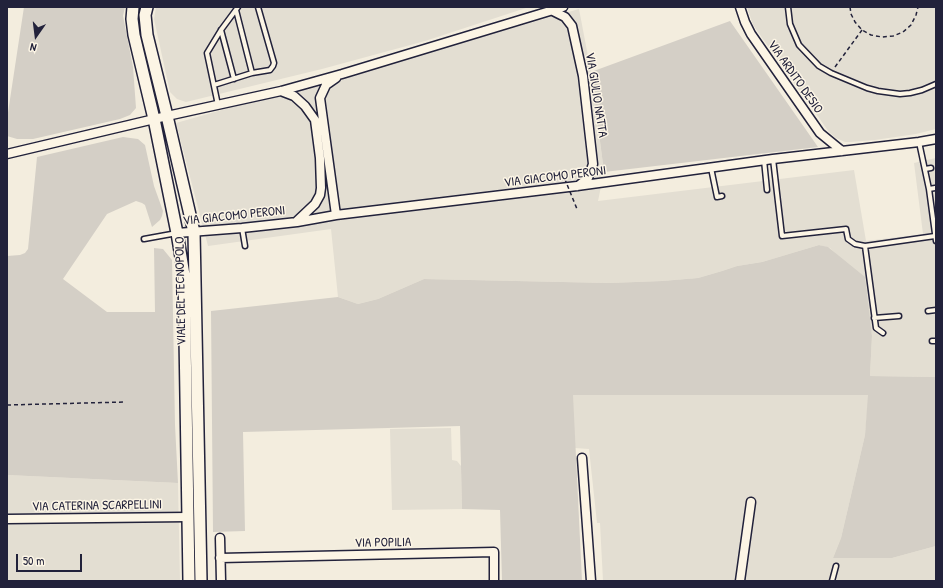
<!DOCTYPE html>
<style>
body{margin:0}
#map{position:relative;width:943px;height:588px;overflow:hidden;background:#f3edde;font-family:"Patrick Hand",sans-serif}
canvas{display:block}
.frame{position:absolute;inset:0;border:8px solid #22223b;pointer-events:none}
.north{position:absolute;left:16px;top:16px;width:40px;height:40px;-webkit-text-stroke:3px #fcf5e5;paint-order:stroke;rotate:194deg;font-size:11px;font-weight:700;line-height:16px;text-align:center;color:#22223b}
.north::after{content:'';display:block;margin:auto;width:14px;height:18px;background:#22223b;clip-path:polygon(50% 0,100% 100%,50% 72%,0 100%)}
.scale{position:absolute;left:16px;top:554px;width:66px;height:18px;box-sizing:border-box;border:2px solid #22223b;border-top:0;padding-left:5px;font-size:12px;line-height:14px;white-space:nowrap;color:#22223b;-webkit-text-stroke:3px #fcf5e5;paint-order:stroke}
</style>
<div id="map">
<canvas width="943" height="588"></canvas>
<div class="frame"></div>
<div class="north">N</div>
<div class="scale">50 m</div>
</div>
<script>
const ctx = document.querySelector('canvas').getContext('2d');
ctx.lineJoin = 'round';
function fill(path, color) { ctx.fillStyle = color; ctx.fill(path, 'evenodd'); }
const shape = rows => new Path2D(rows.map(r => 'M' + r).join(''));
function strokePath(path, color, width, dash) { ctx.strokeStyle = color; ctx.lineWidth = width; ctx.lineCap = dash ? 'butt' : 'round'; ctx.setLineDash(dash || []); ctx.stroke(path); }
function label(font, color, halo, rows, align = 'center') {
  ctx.font = font + ' "Patrick Hand",sans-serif'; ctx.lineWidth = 3; ctx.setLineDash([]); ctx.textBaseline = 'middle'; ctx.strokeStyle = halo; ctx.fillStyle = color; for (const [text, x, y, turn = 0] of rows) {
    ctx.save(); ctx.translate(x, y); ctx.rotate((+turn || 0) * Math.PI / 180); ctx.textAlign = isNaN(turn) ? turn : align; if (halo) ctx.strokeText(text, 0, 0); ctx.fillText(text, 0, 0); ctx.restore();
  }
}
fill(shape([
 [156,7,529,7,425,41,322,69,186,102,177,99,170,92,154,19],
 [747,7,936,7,936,129,916,134,875,140,850,142,845,142,836,138,829,132,753,25],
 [579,9,591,72,604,172,598,201,854,170,866,241,923,234,914,163,936,158,936,377,870,376,872,336,860,281,830,248,819,245,762,262,737,266,722,271,698,278,662,281,609,283,424,279,378,299,358,304,338,297,331,229,208,246,176,123],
 [572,395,869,395,865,435,841,538,833,558,892,558,936,546,936,581,603,581,600,523,597,523,589,449,575,448],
 [451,428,452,460,457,461,461,466,462,509,392,510,390,429],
 [7,475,178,483,180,581,7,581]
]), '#e3ded2');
fill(shape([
 [24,7,125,7,123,16,133,67,136,108,130,115,120,119,33,139,17,139,7,136,7,119],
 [730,21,818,147,604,172,591,72],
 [123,137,138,139,145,145,154,186,163,211,162,216,160,220,152,227,145,205,142,203,136,201,107,214,63,279,107,312,155,312,154,248,163,249,172,260,175,425,178,483,7,475,7,256,20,255,25,253,28,249,37,157],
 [819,245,828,247,865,277,872,336,870,376,936,377,936,546,892,558,833,558,841,538,865,435,868,395,573,395,582,581,502,581,500,510,462,509,460,426,243,432,245,531,213,532,211,311,338,297,358,304,378,299,424,279,609,283,662,281,698,278,722,271,737,266,762,262]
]), '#d4cfc6');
const lane = shape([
 [788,7,790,24,799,45,819,66,831,73,867,88,878,91,900,94,910,93,922,90,936,84],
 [236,10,252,73],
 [221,30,234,79],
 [214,85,252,73,270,70,273,66,274,63,258,7],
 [218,105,207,53,221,30,238,7],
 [919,142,929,189,936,241],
 [773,159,782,236,846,229,848,239,855,244,865,246],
 [764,160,767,190],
 [711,168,717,197,722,196],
 [925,169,931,168],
 [929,189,935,188],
 [242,228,245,246],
 [144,239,177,233],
 [928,311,936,310],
 [874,318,899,316],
 [883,333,876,328,865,246,935,236],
 [932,341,936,341],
 [832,581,836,566]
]);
const street = shape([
 [740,7,745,22,751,34,820,133,842,151],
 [553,11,565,17,572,26,583,76,593,164,588,178,578,186],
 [281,91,294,96,305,106,315,120,320,158,321,188,320,195,315,204,297,221],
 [7,154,167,116,281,91,342,74,563,7],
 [336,215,320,98,326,85,336,78],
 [177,233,242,228,297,222,336,215,577,186,773,159,919,142,936,139],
 [582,458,591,581],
 [7,519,188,517],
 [220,538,221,581],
 [220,558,494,552,494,581],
 [740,581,751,502]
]);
const secondary = shape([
 [133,7,132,19,134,35,154,119,177,233,184,275,189,581],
 [147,7,145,15,147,35,167,116,194,232,201,581]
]);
strokePath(lane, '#22223b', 7);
strokePath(street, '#22223b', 11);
strokePath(secondary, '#22223b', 14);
strokePath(shape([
 [850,7,851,14,855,22,862,30,871,35,882,37,893,36,903,32,911,25,916,15,918,7],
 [835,67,862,30],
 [7,405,124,402]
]), '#22223b', 1.5, [4, 3]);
strokePath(lane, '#fcf5e5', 4);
strokePath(street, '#fcf5e5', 8);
strokePath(secondary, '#fcf5e5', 11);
strokePath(shape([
 [562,172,577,209]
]), '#22223b', 1.5, [4, 3]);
label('13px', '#22223b', '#fcf5e5', [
 ["VIA ARDITO DESIO",795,77,55],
 ["VIA GIULIO NATTA",596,95,81],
 ["VIA GIACOMO PERONI",555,177,-7],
 ["VIA GIACOMO PERONI",234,216,-6],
 ["VIALE DEL TECNOPOLO",181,291,-91],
 ["VIA CATERINA SCARPELLINI",97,506,-1],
 ["VIA POPILIA",383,543,-1]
]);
</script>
